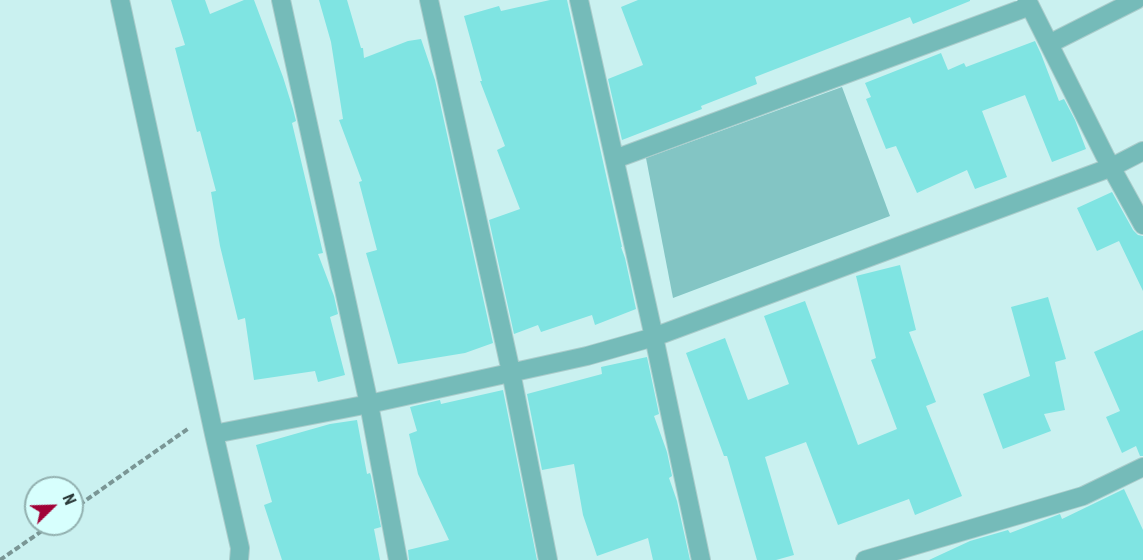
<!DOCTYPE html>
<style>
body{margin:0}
#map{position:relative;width:1143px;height:560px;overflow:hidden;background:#caf1f0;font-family:"Roboto Condensed",sans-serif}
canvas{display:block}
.north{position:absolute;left:24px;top:476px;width:60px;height:60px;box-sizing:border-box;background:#d7fffd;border:2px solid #92b0af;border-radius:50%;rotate:67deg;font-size:16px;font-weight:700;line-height:24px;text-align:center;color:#2a3a39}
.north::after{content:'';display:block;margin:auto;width:21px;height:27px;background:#a10237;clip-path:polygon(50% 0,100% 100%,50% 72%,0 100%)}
</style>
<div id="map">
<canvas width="1143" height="560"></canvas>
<div class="north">N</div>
</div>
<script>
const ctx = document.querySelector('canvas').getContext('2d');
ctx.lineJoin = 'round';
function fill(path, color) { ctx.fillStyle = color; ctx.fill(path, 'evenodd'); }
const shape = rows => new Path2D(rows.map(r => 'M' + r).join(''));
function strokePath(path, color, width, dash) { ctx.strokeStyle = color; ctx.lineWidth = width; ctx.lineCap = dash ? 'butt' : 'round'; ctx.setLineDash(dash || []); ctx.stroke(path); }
fill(shape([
 [842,87,890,216,673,298,646,158]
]), '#83c5c4');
fill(shape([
 [171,0,205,0,210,14,244,0,254,0,283,77,293,109,296,121,292,123,323,253,318,254,334,296,338,314,330,317,345,375,318,382,315,371,254,380,245,318,238,320,220,246,211,192,216,191,200,131,197,132,175,48,185,45],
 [319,0,347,0,361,48,363,48,364,58,408,41,421,39,435,80,493,343,465,353,398,364,366,253,377,250,359,182,362,181,339,120,343,119,331,42],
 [550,0,567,0,622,247,621,247,625,258,636,309,595,325,592,315,541,332,538,325,514,334,489,220,520,209,497,150,505,146,480,81,482,81,464,16,499,6,501,11],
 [638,0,970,0,970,1,913,24,910,17,755,77,757,84,701,106,702,109,622,140,608,79,643,65,621,7],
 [1035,41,1041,54,1059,101,1064,99,1075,120,1086,149,1052,162,1025,95,982,111,1007,177,975,189,967,170,917,193,896,146,886,149,866,99,871,97,865,83,941,53,948,70,964,63,966,67],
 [1112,192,1133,230,1138,235,1143,236,1143,291,1119,241,1097,251,1077,208],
 [900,265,916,330,909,332,936,402,926,406,962,496,915,515,909,499,838,525,806,442,765,457,794,555,776,560,757,560,727,456,724,456,686,353,725,338,748,400,789,384,764,316,805,301,858,445,897,429,871,360,876,358,856,276],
 [1048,297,1066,359,1055,362,1065,410,1044,414,1051,431,1003,449,983,394,1030,376,1011,307],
 [1143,330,1143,456,1140,456,1136,446,1122,453,1106,417,1120,411,1094,352],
 [647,357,659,414,654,416,667,452,672,476,669,478,677,501,690,560,653,560,648,538,597,556,583,515,574,464,542,470,527,394,602,374,601,367],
 [503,390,537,560,409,560,408,550,449,540,418,474,409,434,417,431,410,407,440,400,441,404],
 [357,420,367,474,370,473,371,476,381,527,374,529,380,560,282,560,264,505,272,502,256,445,330,424],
 [1124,489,1143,530,1143,560,929,560,970,541,1008,530,1010,533,1060,514,1062,519]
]), '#7fe4e2');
const minor = shape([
 [120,0,214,434,240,548,239,560],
 [281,0,369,404,398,560],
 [429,0,511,372,548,560],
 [579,0,654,337,701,560],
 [1027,0,1105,156,1143,225],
 [1049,44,1136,0],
 [615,159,1030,6],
 [214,434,369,404,587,356,654,337,1112,167,1143,151],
 [865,560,1083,496,1143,467]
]);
strokePath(minor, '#aacccb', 20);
strokePath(shape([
 [72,510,189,428],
 [0,560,52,524]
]), '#7a9695', 4, [6, 3]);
strokePath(minor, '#75bbb9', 18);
</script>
